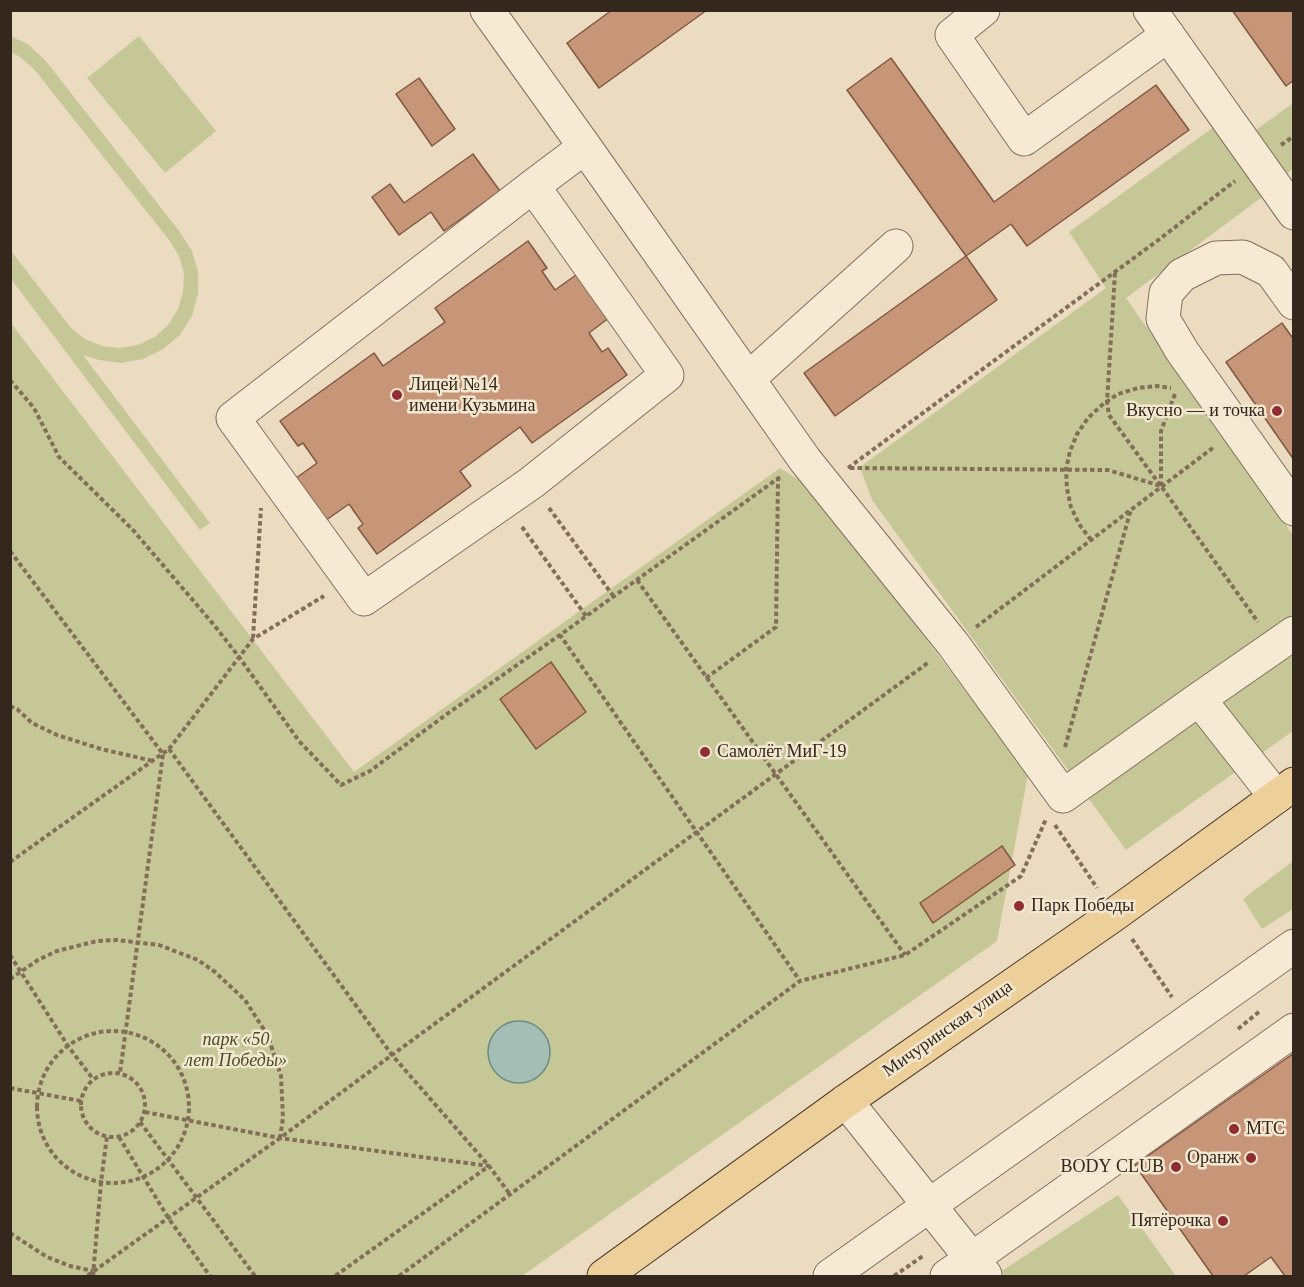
<!DOCTYPE html>
<meta charset="utf-8">
<style>
body{margin:0}
#map{position:relative;width:1304px;height:1287px;overflow:hidden;background:#ebdcc1;font-family:"Times New Roman",serif}
canvas{display:block}
.frame{position:absolute;inset:0;border:12px solid #34271d;pointer-events:none}
</style>
<div id="map">
<canvas width="1304" height="1287"></canvas>
<div class="frame"></div>
</div>
<script>
const ctx = document.querySelector('canvas').getContext('2d');
ctx.lineJoin = 'round';
function fill(path, color) { ctx.fillStyle = color; ctx.fill(path, 'evenodd'); }
const shape = rows => new Path2D(rows.map(r => 'M' + r).join(''));
function strokePath(path, color, width, dash) { ctx.strokeStyle = color; ctx.lineWidth = width; ctx.lineCap = dash ? 'butt' : 'round'; ctx.setLineDash(dash || []); ctx.stroke(path); }
function label(font, color, halo, rows, align = 'center') {
  ctx.font = font + ' "Times New Roman",serif'; ctx.lineWidth = 5; ctx.setLineDash([]); ctx.textBaseline = 'middle'; ctx.strokeStyle = halo; ctx.fillStyle = color; for (const [text, x, y, turn = 0] of rows) {
    ctx.save(); ctx.translate(x, y); ctx.rotate((+turn || 0) * Math.PI / 180); ctx.textAlign = isNaN(turn) ? turn : align; if (halo) ctx.strokeText(text, 0, 0); ctx.fillText(text, 0, 0); ctx.restore();
  }
}
fill(shape([
 [11,36,29,45,45,60,180,232,192,251,198,272,198,294,192,316,180,335,163,349,143,359,121,363,99,360,83,355,210,523,200,530,11,279,11,251,71,328,85,339,102,346,120,348,138,345,155,337,168,325,178,309,183,292,184,273,179,256,169,240,34,69,20,57,11,52],
 [139,36,216,131,165,173,87,78],
 [1293,103,1293,169,1263,191,1265,195,1126,298,1293,535,1293,731,1126,850,872,500,860,467,1106,288,1069,232,1215,126,1231,148],
 [10,322,354,772,780,468,812,488,1028,774,997,941,522,1276,11,1276],
 [1293,861,1293,909,1262,929,1243,899],
 [1118,1195,1176,1276,994,1276]
]), '#c5c896');
const water = shape([
 '488 1052a31 31 0 1 1 62 0a31 31 0 1 1-62 0Z'
]);
fill(water, '#a4beb5');
strokePath(water, '#6b8b81', 1.5);
const building = shape([
 [612,10,707,10,599,88,567,43,612,10],
 [1232,10,1294,10,1294,80,1286,86,1232,10],
 [891,58,994,202,1156,85,1189,130,1027,246,1011,224,966,256,847,90,891,58],
 [419,78,455,129,432,146,396,94,419,78],
 [473,154,500,191,444,231,431,212,399,235,372,197,390,184,404,203,473,154],
 [528,241,547,268,542,271,555,290,583,270,614,314,589,333,602,352,608,348,627,375,532,443,520,427,460,471,471,486,377,554,358,528,363,524,349,504,322,523,292,481,317,463,303,443,298,446,280,421,374,353,383,366,445,322,435,308,528,241],
 [966,256,997,300,835,416,804,373,966,256],
 [1282,323,1294,340,1294,460,1226,362,1282,323],
 [551,662,586,712,536,749,500,699,551,662],
 [1002,846,1015,865,933,923,920,903,1002,846],
 [1294,1053,1294,1276,1285,1276,1271,1257,1244,1276,1213,1276,1135,1165,1294,1053]
]);
fill(building, '#c79679');
strokePath(building, '#815741', 1.5);
const minor = shape([
 [487,10,585,147,805,460,953,644,1063,796,1199,699,1276,797],
 [983,10,952,35,1024,139,1168,35],
 [1150,10,1294,213],
 [533,186,667,375,531,483,364,599,233,418,533,186,585,147],
 [1294,303,1271,271,1243,257,1216,258,1182,275,1166,293,1163,319,1182,351,1294,509],
 [748,379,896,246],
 [1199,699,1294,633],
 [846,1101,972,1259,1294,1030],
 [830,1276,1294,946],
 [947,1276,972,1259,985,1275]
]);
const major = shape([
 [604,1276,846,1101,1115,914,1294,784]
]);
strokePath(minor, '#836e5a', 35);
strokePath(major, '#513d2e', 35);
strokePath(shape([
 [1281,145,1294,136],
 [1115,273,1107,402,1109,415,1160,485],
 [10,380,34,408,59,457,133,530,214,625,239,657,299,741,341,785,370,771,447,714,560,635],
 [848,468,1157,241,1235,181],
 [850,468,1108,470,1161,486,1258,622],
 [780,477,560,635,800,981],
 [1161,486,1161,431,1175,394],
 [549,508,614,597],
 [522,527,586,616],
 [1091,540,1079,524,1071,507,1067,489,1066,470,1070,451,1077,434,1088,418,1102,405,1118,394,1138,388,1157,386,1171,388],
 [10,551,163,754,120,1073],
 [637,580,905,955],
 [976,627,1214,447],
 [253,638,261,508],
 [706,678,776,627,778,479],
 [10,706,17,709,32,723,57,735,101,749,153,761],
 [1065,747,1131,509],
 [169,749,253,639,324,596],
 [1055,825,1097,888],
 [10,862,169,749,392,1055,280,1138,87,1276],
 [1132,939,1172,997],
 [10,955,68,1046,93,1079],
 [10,979,38,960,57,951,97,941,117,940,159,945,198,960,215,972,245,1000,268,1036,281,1076,283,1118,280,1138],
 [1238,1029,1260,1011],
 '37 1107a76 76 0 1 1 152 0a76 76 0 1 1-152 0Z',
 '81 1105a32 32 0 1 1 64 0a32 32 0 1 1-64 0Z',
 [10,1088,81,1101],
 [145,1112,280,1138,489,1166,335,1276],
 [140,1122,255,1276],
 [119,1137,169,1219,210,1276],
 [509,1193,489,1166,392,1055,929,662],
 [10,1233,47,1257,70,1266,93,1271],
 [93,1276,101,1182,107,1136],
 [399,1276,800,981,905,955,1021,876,1046,819],
 [894,1276,923,1256]
]), '#836e5a', 4, [4.5, 3]);
strokePath(minor, '#f6ead4', 33);
strokePath(major, '#edcf9a', 33);
for (const [x, y, r, color] of [
 [397,395,6,"#8f2d33"],
 [1277,411,6,"#8f2d33"],
 [705,752,6,"#8f2d33"],
 [1019,906,6,"#8f2d33"],
 [1234,1129,6,"#8f2d33"],
 [1251,1158,6,"#8f2d33"],
 [1176,1167,6,"#8f2d33"],
 [1223,1221,6,"#8f2d33"]
]) { const dot = new Path2D(); dot.arc(x, y, r, 0, 2 * Math.PI); ctx.fillStyle = color; ctx.fill(dot); strokePath(dot, '#f3e7d0', 2); }
label('18px', '#34271d', '#f3e7d0', [
 ["Лицей №14",409,385],
 ["имени Кузьмина",409,406],
 ["Вкусно — и точка",1265,411,"right"],
 ["Самолёт МиГ-19",717,752],
 ["Парк Победы",1031,906],
 ["МТС",1246,1129],
 ["Оранж",1239,1158,"right"],
 ["BODY CLUB",1164,1167,"right"],
 ["Пятёрочка",1211,1221,"right"]
], 'left');
label('18px', '#34271d', '#f3e7d0', [
 ["Мичуринская улица",948,1029,-35]
]);
label('italic 18px', '#474f25', '#f3e7d0', [
 ["парк «50",236,1040],
 ["лет Победы»",236,1061]
]);
</script>
